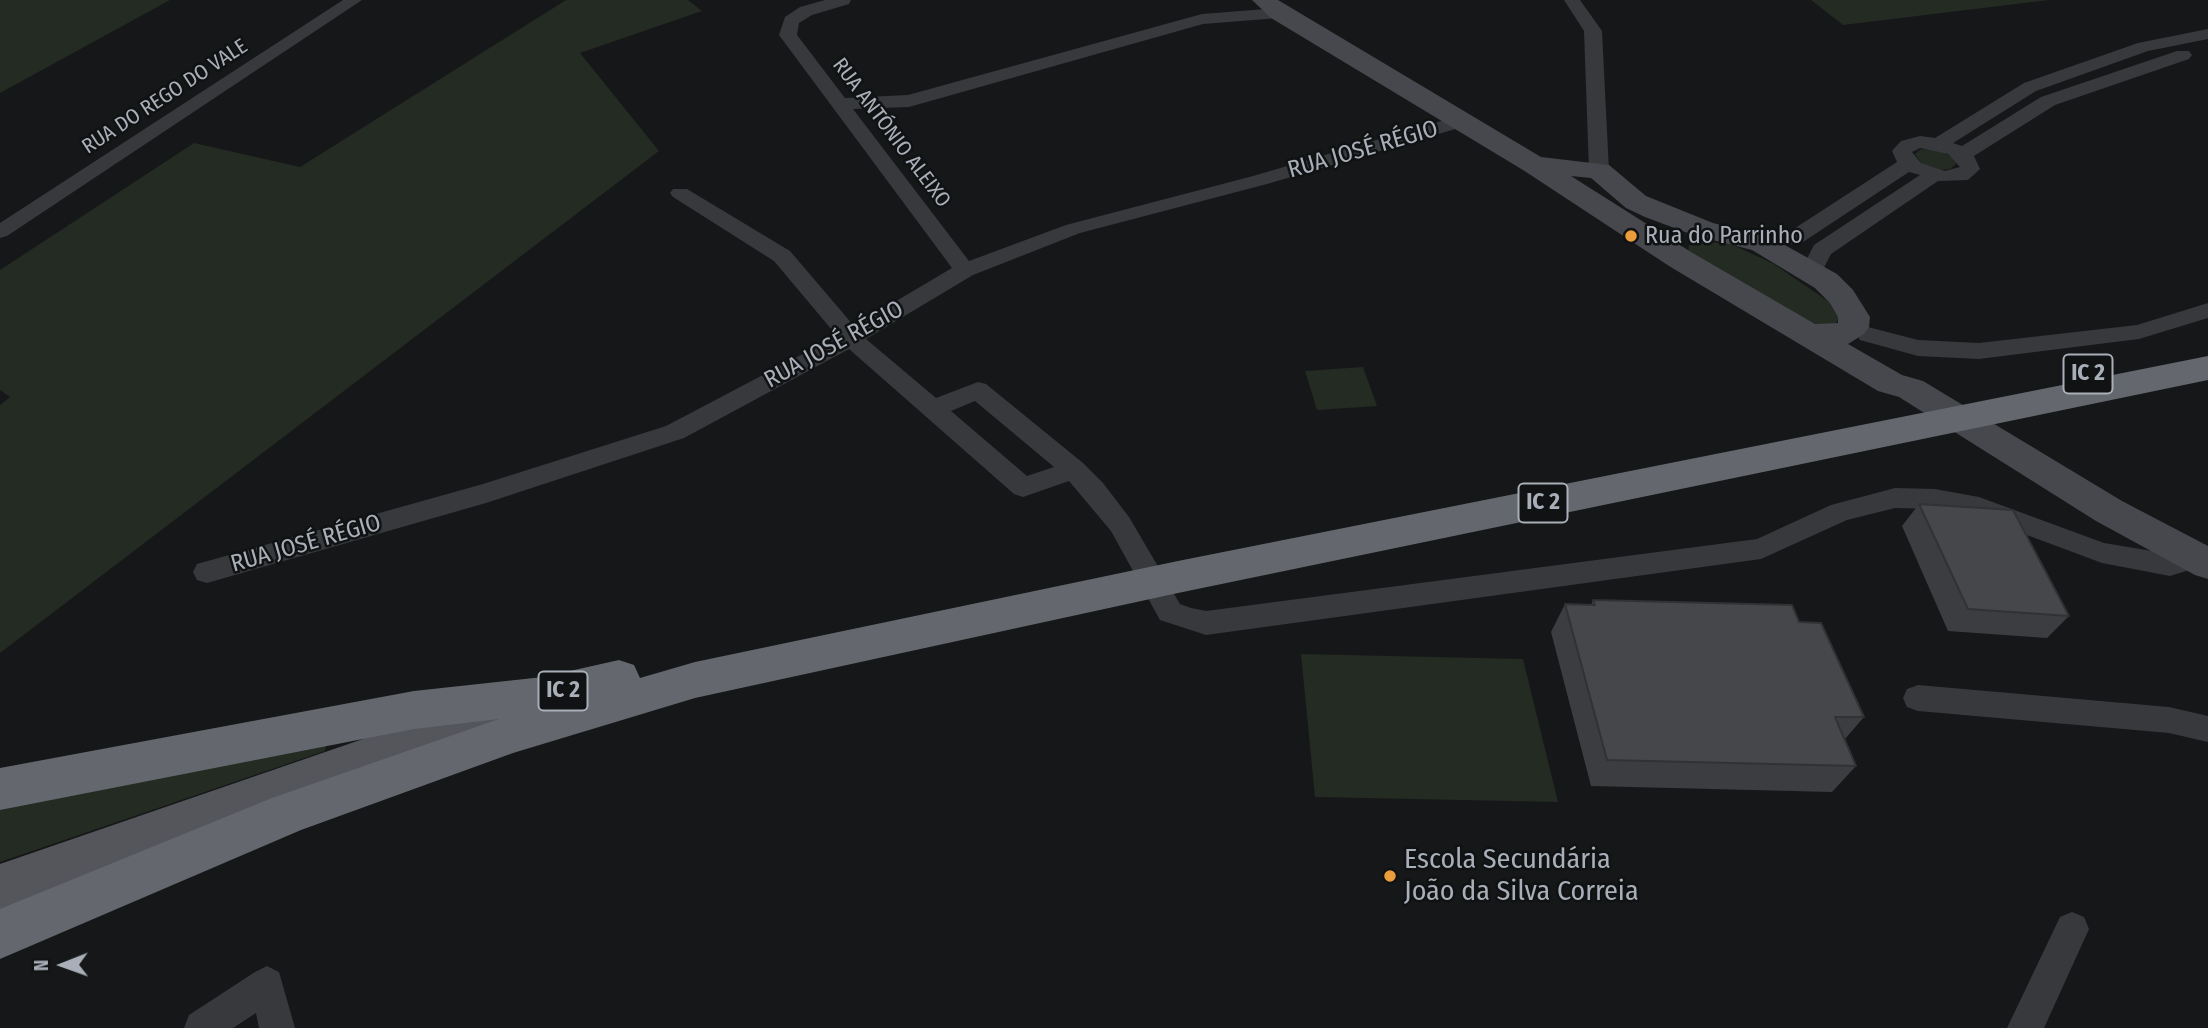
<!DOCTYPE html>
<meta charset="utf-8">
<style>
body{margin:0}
#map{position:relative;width:2208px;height:1028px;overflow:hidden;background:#161718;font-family:"Fira Sans Condensed",sans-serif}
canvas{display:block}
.north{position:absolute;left:28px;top:930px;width:70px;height:70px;-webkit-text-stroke:5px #111213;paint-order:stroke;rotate:269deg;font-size:19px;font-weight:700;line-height:28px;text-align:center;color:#a9afb8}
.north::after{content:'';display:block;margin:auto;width:24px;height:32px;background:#a9afb8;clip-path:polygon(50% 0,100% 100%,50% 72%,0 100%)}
</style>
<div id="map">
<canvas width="2208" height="1028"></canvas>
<div class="north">N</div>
</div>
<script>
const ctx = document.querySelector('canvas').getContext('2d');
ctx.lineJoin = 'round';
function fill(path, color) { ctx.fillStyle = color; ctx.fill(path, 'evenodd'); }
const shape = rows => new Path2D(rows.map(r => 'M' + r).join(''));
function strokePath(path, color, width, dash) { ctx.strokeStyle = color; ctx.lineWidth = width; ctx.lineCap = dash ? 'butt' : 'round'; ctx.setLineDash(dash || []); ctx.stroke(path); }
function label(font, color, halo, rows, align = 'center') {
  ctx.font = font + ' "Fira Sans Condensed",sans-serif'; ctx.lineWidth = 5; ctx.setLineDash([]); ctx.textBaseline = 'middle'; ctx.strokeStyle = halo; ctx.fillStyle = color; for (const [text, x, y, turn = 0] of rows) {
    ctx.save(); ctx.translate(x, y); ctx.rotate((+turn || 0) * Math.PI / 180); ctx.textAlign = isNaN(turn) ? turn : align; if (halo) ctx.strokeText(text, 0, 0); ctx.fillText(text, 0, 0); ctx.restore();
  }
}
fill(shape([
 [0,0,170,0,0,93],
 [566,0,688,0,702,11,580,53,659,151,0,653,0,405,10,397,0,390,0,270,194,143,300,167],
 [1811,0,2049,0,1843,25],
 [1921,149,1944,152,1954,159,1956,164,1950,169,1941,170,1922,164,1915,154],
 [1697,240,1733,245,1774,264,1832,304,1840,316,1836,323,1826,327,1815,327,1688,253,1689,245],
 [1363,367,1377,406,1317,410,1305,371],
 [1301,654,1523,659,1558,802,1315,797],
 [328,738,325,751,0,862,0,804]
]), '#232b23');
fill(shape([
 [343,0,362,0,7,236,0,238,0,223,343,0],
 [825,0,851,0,849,4,812,15,799,23,797,35,845,98,908,95,1202,14,1279,8,1287,13,1279,18,1203,24,909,107,853,109,969,261,1066,225,1253,176,1455,117,1462,115,1471,121,1469,125,1267,184,1080,233,973,275,866,339,936,398,978,382,986,384,1083,463,1103,483,1129,517,1180,604,1191,608,1206,611,1757,539,1831,505,1895,488,1935,489,1979,497,2104,543,2170,554,2195,547,2205,551,2208,559,2205,565,2170,576,2102,563,1976,516,1935,509,1895,508,1847,520,1761,559,1206,635,1160,620,1111,531,1069,481,1023,497,1014,494,849,349,684,438,486,503,207,583,197,580,193,572,197,564,483,484,666,426,837,336,774,261,673,197,670,193,673,189,687,189,790,251,854,326,952,268,779,35,785,17,800,7,825,0],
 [975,401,1054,467,1027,476,951,411,975,401],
 [1564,0,1580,0,1602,31,1609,171,1606,175,1599,177,1592,175,1589,171,1584,31,1564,0],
 [2208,29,2208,39,2148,51,2036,91,1953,143,1962,146,2041,97,2177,51,2189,51,2192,55,2189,59,2055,105,1974,156,1980,169,1968,180,1938,181,1831,254,1819,277,1811,279,1803,277,1800,272,1814,245,1920,175,1909,172,1803,242,1762,250,1755,249,1751,244,1755,239,1789,232,1897,162,1892,151,1901,141,1920,136,1935,138,2024,83,2138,43,2208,29],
 [1920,148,1948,154,1960,167,1945,171,1921,163,1912,152,1920,148],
 [2208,303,2208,318,2139,339,1979,359,1918,356,1860,340,1857,335,1860,330,1868,327,1918,340,1979,343,2137,325,2208,303],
 [1918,685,2169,707,2208,716,2208,742,2169,733,1918,711,1907,707,1903,698,1907,689,1918,685],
 [2072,912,2084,917,2089,929,2044,1028,2007,1028,2060,917,2072,912],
 [267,966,279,972,295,1028,259,1028,256,1013,233,1028,184,1028,189,1015,255,972,267,966]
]), '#37393d');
fill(shape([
 [1252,0,1278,0,1541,157,1609,165,1646,196,1713,223,1772,238,1837,274,1853,290,1870,317,1869,327,1864,334,1848,344,1902,375,1923,381,2122,501,2208,546,2208,579,2195,575,2096,521,1899,397,1878,391,1669,266,1523,170,1271,18,1252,0],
 [1571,176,1591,178,1626,208,1645,217,1693,235,1752,250,1815,288,1830,303,1838,317,1838,323,1815,324,1691,252,1571,176]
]), '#46484d');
fill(shape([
 [514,687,529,693,536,706,529,719,0,910,0,864,514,687]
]), '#54565c');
fill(shape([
 [2208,356,2208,380,1178,593,695,698,513,753,301,830,0,959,0,909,272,798,499,719,414,729,0,810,0,768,414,691,543,677,619,660,634,665,640,678,695,662,1178,561,2208,356]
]), '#64686e');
fill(shape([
 [1919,504,2069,616,2047,638,1948,631,1902,526],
 [1593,600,1799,622,1864,717,1845,739,1856,766,1832,792,1591,786,1551,632,1565,604,1591,605]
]), '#3b3d40');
const building = shape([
 [1919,504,2013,510,2069,616,1968,609,1919,504],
 [1593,600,1792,605,1799,622,1821,623,1864,717,1835,717,1856,766,1607,760,1565,604,1595,605,1593,600]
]);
fill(building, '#45474b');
strokePath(building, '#303234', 2);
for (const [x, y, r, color] of [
 [1631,236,7,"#eb9c3b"],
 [1390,876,7,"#eb9c3b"]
]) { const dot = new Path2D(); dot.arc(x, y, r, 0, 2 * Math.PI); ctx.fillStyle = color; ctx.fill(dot); strokePath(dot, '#111213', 2.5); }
label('21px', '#a9afb8', '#111213', [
 ["RUA DO REGO DO VALE",165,97,-33],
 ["RUA ANTÓNIO ALEIXO",891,133,53]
]);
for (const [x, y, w] of [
 [2088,374,49],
 [1543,503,49],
 [563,691,49]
]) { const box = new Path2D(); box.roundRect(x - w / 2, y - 19.5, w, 39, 5); ctx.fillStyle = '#111213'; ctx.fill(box); strokePath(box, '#a9afb8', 2); }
label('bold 23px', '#a9afb8', null, [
 ["IC 2",2088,374],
 ["IC 2",1543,503],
 ["IC 2",563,691]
]);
label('24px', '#a9afb8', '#111213', [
 ["RUA JOSÉ RÉGIO",1363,150,-16],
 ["RUA JOSÉ RÉGIO",834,345,-29],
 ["RUA JOSÉ RÉGIO",306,544,-16]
]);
label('24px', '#a9afb8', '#111213', [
 ["Rua do Parrinho",1645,236]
], 'left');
label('28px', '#a9afb8', '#111213', [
 ["Escola Secundária",1404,860],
 ["João da Silva Correia",1404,892]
], 'left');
</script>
